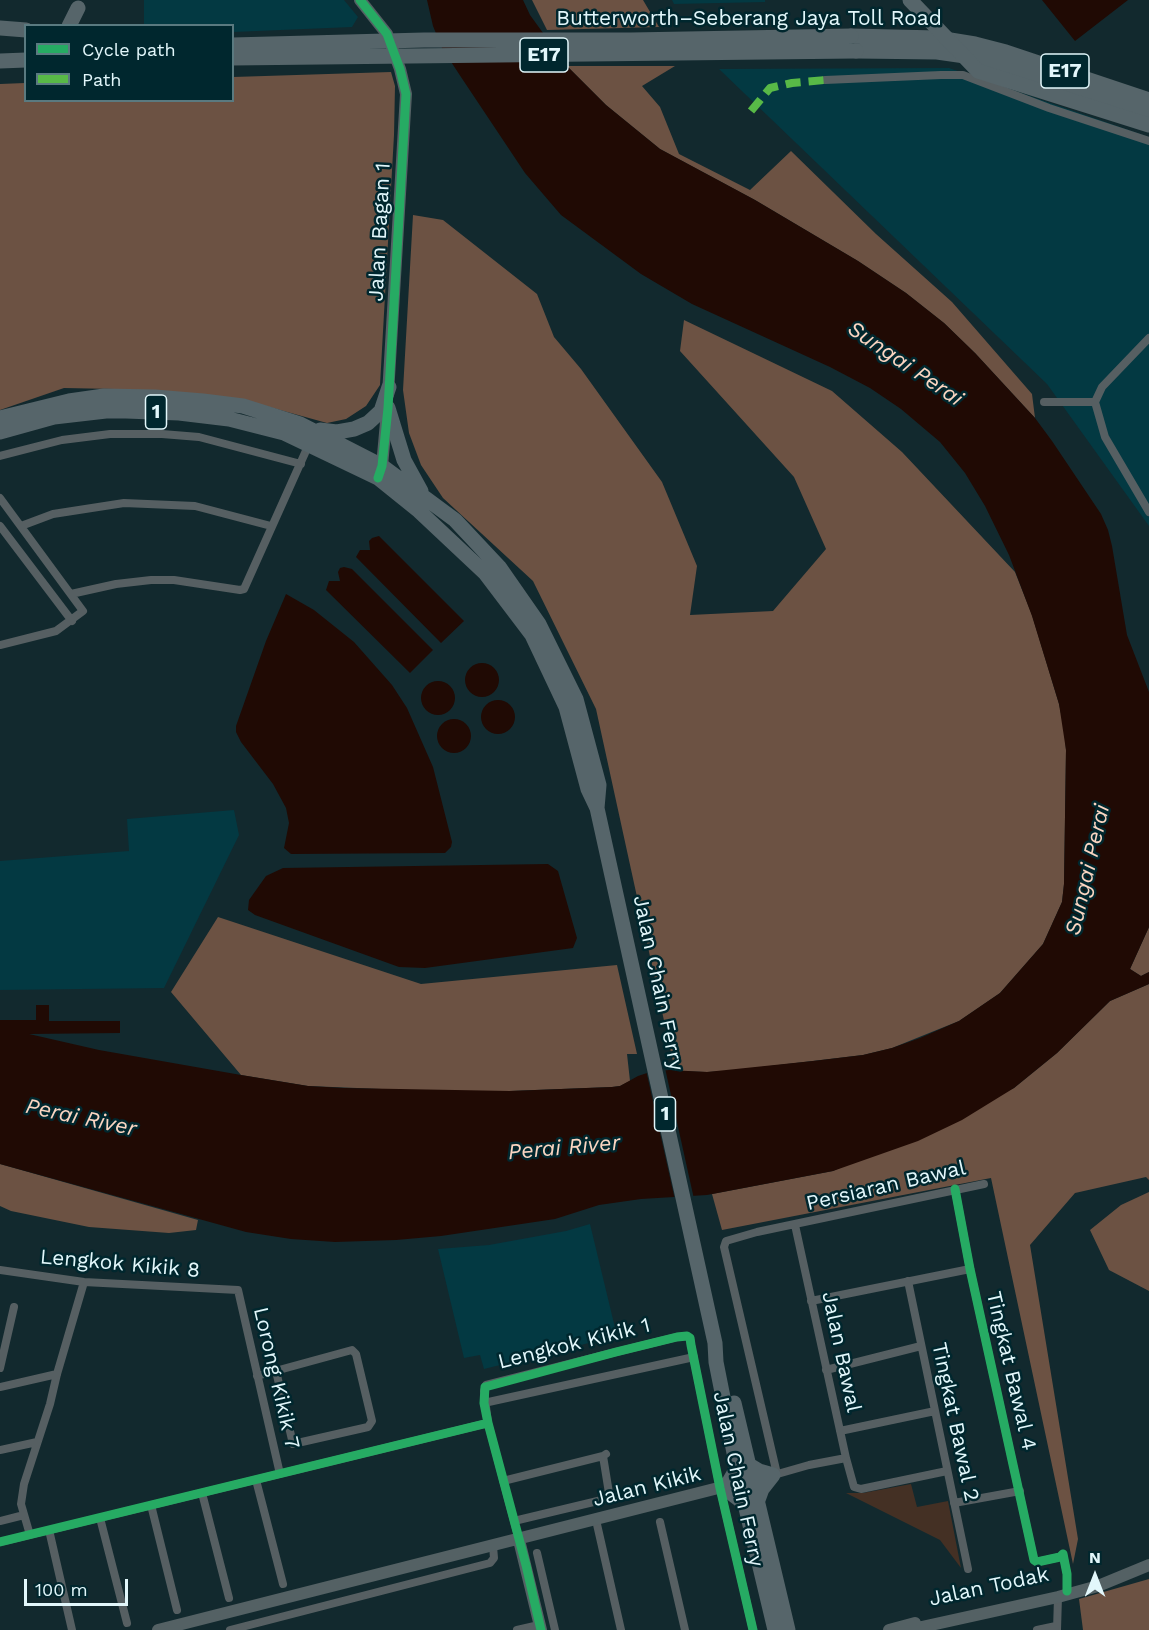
<!DOCTYPE html>
<meta charset="utf-8">
<style>
body{margin:0}
#map{position:relative;width:1149px;height:1630px;overflow:hidden;background:#12292e;font-family:"Work Sans",sans-serif}
canvas{display:block}
.legend{position:absolute;left:24px;top:24px;width:210px;height:78px;box-sizing:border-box;background:#00272e;border:2px solid #5a7a80;margin:0;padding:8px 10px;list-style:none;font-size:18px;color:#e2f7fb}
.legend li{display:flex;align-items:center;gap:12px;height:30px}
.legend b{width:30px;border:2px solid #5a7a80}
.north{position:absolute;left:1065px;top:1546px;width:60px;height:60px;-webkit-text-stroke:4px #00272e;paint-order:stroke;rotate:0deg;font-size:16px;font-weight:700;line-height:24px;text-align:center;color:#e2f7fb}
.north::after{content:'';display:block;margin:auto;width:21px;height:27px;background:#e2f7fb;clip-path:polygon(50% 0,100% 100%,50% 72%,0 100%)}
.scale{position:absolute;left:24px;top:1579px;width:104px;height:27px;box-sizing:border-box;border:3px solid #e2f7fb;border-top:0;padding-left:8px;font-size:18px;line-height:21px;white-space:nowrap;color:#e2f7fb;-webkit-text-stroke:4px #00272e;paint-order:stroke}
</style>
<div id="map">
<canvas width="1149" height="1630"></canvas>
<ul class="legend">
<li><b style="height:8px;background:#26ab63"></b>Cycle path</li>
<li><b style="height:8px;background:#58b947"></b>Path</li>
</ul>
<div class="north">N</div>
<div class="scale">100 m</div>
</div>
<script>
const ctx = document.querySelector('canvas').getContext('2d');
ctx.lineJoin = 'round';
function fill(path, color) { ctx.fillStyle = color; ctx.fill(path, 'evenodd'); }
const shape = rows => new Path2D(rows.map(r => 'M' + r).join(''));
function strokePath(path, color, width, dash) { ctx.strokeStyle = color; ctx.lineWidth = width; ctx.lineCap = dash ? 'butt' : 'round'; ctx.setLineDash(dash || []); ctx.stroke(path); }
function label(font, color, halo, rows, align = 'center') {
  ctx.font = font + ' "Work Sans",sans-serif'; ctx.lineWidth = 5; ctx.setLineDash([]); ctx.textBaseline = 'middle'; ctx.strokeStyle = halo; ctx.fillStyle = color; for (const [text, x, y, turn = 0] of rows) {
    ctx.save(); ctx.translate(x, y); ctx.rotate((+turn || 0) * Math.PI / 180); ctx.textAlign = isNaN(turn) ? turn : align; if (halo) ctx.strokeText(text, 0, 0); ctx.fillText(text, 0, 0); ctx.restore();
  }
}
fill(shape([
 [144,0,344,0,358,17,352,27,233,32,232,26,144,25],
 [672,0,765,0,765,2,674,4],
 [949,68,1149,137,1149,526,1047,384,719,69],
 [234,810,239,835,164,988,0,990,0,861,129,851,127,819],
 [590,1224,617,1336,484,1369,480,1355,464,1358,438,1249,489,1245,566,1231]
]), '#033942');
fill(shape([
 [911,1484,917,1507,948,1501,961,1568,940,1540,846,1493,863,1493]
]), '#443024');
fill(shape([
 [532,0,643,0,659,27,547,30],
 [567,66,675,66,642,86,660,107,679,154,750,190,791,151,876,234,952,302,1032,394,1035,418,975,353,944,323,906,293,858,261,755,200,660,149,606,105],
 [391,72,395,86,394,135,380,385,366,406,346,419,327,423,251,402,114,389,64,388,0,410,0,84,25,83,26,100,232,100,233,77],
 [413,215,443,220,537,294,554,337,581,369,662,482,697,566,690,615,773,611,826,549,794,477,680,351,684,320,832,391,902,452,1015,572,1032,615,1059,704,1064,727,1066,750,1064,884,1062,902,1043,944,1000,993,959,1021,892,1048,863,1055,728,1071,707,1072,675,1071,596,709,533,581,443,498,421,465,409,433,403,390],
 [218,917,421,984,617,965,637,1054,627,1054,630,1081,620,1086,612,1087,510,1091,430,1091,308,1086,241,1075,171,992],
 [1149,927,1149,972,1141,976,1130,969],
 [1149,984,1149,1180,1146,1177,1075,1193,1030,1245,1078,1539,1073,1564,991,1178,722,1230,712,1194,833,1171,1014,1088,1057,1053,1110,1001],
 [0,1164,198,1220,196,1230,169,1233,89,1227,11,1211,0,1206],
 [1149,1192,1149,1291,1109,1270,1090,1230,1121,1205],
 [1149,1579,1149,1630,1083,1630,1079,1599]
]), '#6c5243');
fill(shape([
 [427,0,523,0,530,15,567,66,606,105,660,149,755,200,858,261,906,293,944,323,975,353,1035,418,1052,441,1101,514,1108,530,1112,546,1127,635,1149,692,1149,927,1130,969,1141,976,1149,972,1149,984,1110,1001,1057,1053,1014,1088,962,1120,918,1141,833,1171,707,1195,641,1199,599,1205,555,1219,441,1236,396,1240,335,1242,291,1239,246,1232,0,1164,0,1020,36,1020,36,1005,49,1005,49,1021,120,1021,120,1033,29,1034,99,1050,241,1075,308,1086,344,1088,510,1091,612,1087,620,1086,638,1076,650,1072,669,1070,707,1072,813,1061,863,1055,892,1048,920,1038,959,1021,1000,993,1043,944,1062,902,1064,884,1066,750,1059,704,1032,616,1009,555,985,506,965,473,940,442,901,409,870,388,830,367,692,304,641,274,561,215,525,173,459,74,442,48,433,26],
 [1042,0,1128,0,1075,41],
 [379,536,464,621,441,643,356,557,360,550,370,550,369,541,372,538],
 [344,567,352,569,433,650,410,673,326,590,329,581,340,581,338,572,340,568],
 [286,594,314,610,354,642,392,685,407,708,433,767,452,842,451,847,445,853,291,854,284,848,289,823,286,808,273,784,241,742,236,732,236,726,266,641],
 '465 680a17 17 0 1 1 34 0a17 17 0 1 1-34 0Z',
 '421 698a17 17 0 1 1 34 0a17 17 0 1 1-34 0Z',
 '481 717a17 17 0 1 1 34 0a17 17 0 1 1-34 0Z',
 '437 736a17 17 0 1 1 34 0a17 17 0 1 1-34 0Z',
 [548,864,558,871,577,938,573,948,425,968,399,967,255,915,248,910,249,900,266,876,283,868]
]), '#200a04');
fill(shape([
 [665,1068,694,1199,675,1200,646,1070]
]), '#12292e');
strokePath(shape([
 [825,80,941,75,963,75,1049,108,1149,141],
 [1149,338,1102,387,1095,402,1105,437,1149,512],
 [1044,402,1095,402],
 [0,456,62,440,110,434,162,434,199,437,301,464],
 [0,498,83,611,56,631,0,645],
 [0,526,72,621],
 [21,526,53,514,124,503,195,506,271,526],
 [71,594,116,584,151,580,174,580,240,590,244,589,309,444],
 [955,1189,970,1269,1034,1560,1037,1562,1060,1557,1063,1554,1067,1574,1067,1591],
 [795,1225,846,1458,854,1487,861,1489,947,1471],
 [0,1270,84,1282,238,1290,280,1474],
 [908,1281,968,1569],
 [811,1301,970,1269],
 [0,1368,14,1307],
 [826,1370,921,1346],
 [257,1376,352,1350,356,1354,372,1421,368,1427,293,1444,276,1371],
 [0,1387,57,1374],
 [484,1403,694,1357],
 [840,1431,935,1411],
 [0,1450,37,1442],
 [777,1474,724,1247,726,1241,757,1232,984,1184],
 [774,1475,809,1465,846,1458],
 [256,1480,283,1584],
 [503,1481,603,1456,606,1454],
 [202,1493,229,1598],
 [954,1503,1020,1491],
 [151,1505,177,1610],
 [100,1518,127,1623],
 [596,1520,621,1630],
 [0,1521,24,1515],
 [514,1521,606,1499,609,1493,603,1456],
 [660,1522,685,1630],
 [49,1530,72,1630],
 [30,1535,21,1504,24,1484,50,1404,57,1374,84,1282],
 [519,1540,488,1423,484,1391,486,1385,616,1352,677,1337,687,1336,690,1338,691,1345,720,1488,753,1630],
 [0,1542,488,1423],
 [537,1553,555,1630],
 [230,1630,490,1563,494,1558,493,1546],
 [517,1630,539,1625],
 [1037,1630,1056,1626],
 [1057,1630,1058,1597]
]), '#565f62', 8);
strokePath(shape([
 [360,0,387,34,400,69,406,94,388,394],
 [379,474,382,466,387,411],
 [519,1540,541,1630],
 [158,1630,730,1485],
 [889,1630,915,1623],
 [908,1630,1058,1597,1098,1586,1149,1565]
]), '#546164', 12);
strokePath(shape([
 [69,26,78,8],
 [0,28,26,30],
 [851,36,938,38,975,44,1006,52,1149,100],
 [856,51,937,52,972,57,1002,64,1149,113],
 [0,61,26,60],
 [388,408,404,460,421,491],
 [0,418,69,401,104,396,155,397,203,401,243,406,300,424,382,466,455,520,500,568,539,624,576,699,599,785,597,808],
 [320,430,337,432,354,429,368,423,381,411,389,387],
 [0,432,54,417,106,411,126,411,179,413,229,419,284,433,378,478,419,511,485,573,532,635,566,707,588,789,597,808,715,1343,716,1362,740,1483,775,1630],
 [734,1403,788,1630],
 [749,1465,759,1471,773,1475,762,1489,758,1500],
 [737,1468,729,1482,723,1487,740,1500,746,1507]
]), '#56656a', 15);
strokePath(shape([
 [910,0,978,71,1149,125],
 [232,45,424,40,631,40,851,36],
 [232,58,856,51]
]), '#56656a', 15);
strokePath(shape([
 [751,111,770,88,792,83,825,80]
]), '#58b947', 8, [15, 8]);
strokePath(shape([
 [360,0,387,34,400,69,406,94,388,408,382,466,378,478],
 [955,1189,970,1269,1034,1560,1037,1562,1060,1557,1063,1554,1067,1574,1067,1591],
 [0,1542,488,1423],
 [541,1630,526,1565,488,1423,484,1403,485,1387,616,1352,677,1337,687,1336,690,1338,691,1345,720,1488,753,1630]
]), '#26ab63', 9);
for (const [x, y, w] of [
 [544,55,48],
 [1065,71,48],
 [156,412,21],
 [665,1114,21]
]) { const box = new Path2D(); box.roundRect(x - w / 2, y - 17, w, 34, 4.5); ctx.fillStyle = '#00272e'; ctx.fill(box); strokePath(box, '#e2f7fb', 1.5); }
label('bold 20px', '#e2f7fb', null, [
 ["E17",544,55],
 ["E17",1065,71],
 ["1",156,412],
 ["1",665,1114]
]);
label('21px', '#e2f7fb', '#00272e', [
 ["Butterworth–Seberang Jaya Toll Road",749,19],
 ["Jalan Bagan 1",380,232,-87],
 ["Jalan Chain Ferry",658,983,78],
 ["Persiaran Bawal",886,1186,-13],
 ["Lengkok Kikik 8",120,1264,5],
 ["Lengkok Kikik 1",574,1344,-14],
 ["Jalan Bawal",841,1352,78],
 ["Tingkat Bawal 4",1011,1371,77],
 ["Lorong Kikik 7",276,1378,77],
 ["Tingkat Bawal 2",955,1422,78],
 ["Jalan Chain Ferry",738,1479,78],
 ["Jalan Kikik",647,1487,-14],
 ["Jalan Todak",989,1587,-12]
]);
label('italic 22px', '#fbd6c2', '#00272e', [
 ["Sungai Perai",905,364,34],
 ["Sungai Perai",1088,870,-77],
 ["Perai River",81,1118,12],
 ["Perai River",564,1148,-5]
]);
</script>
